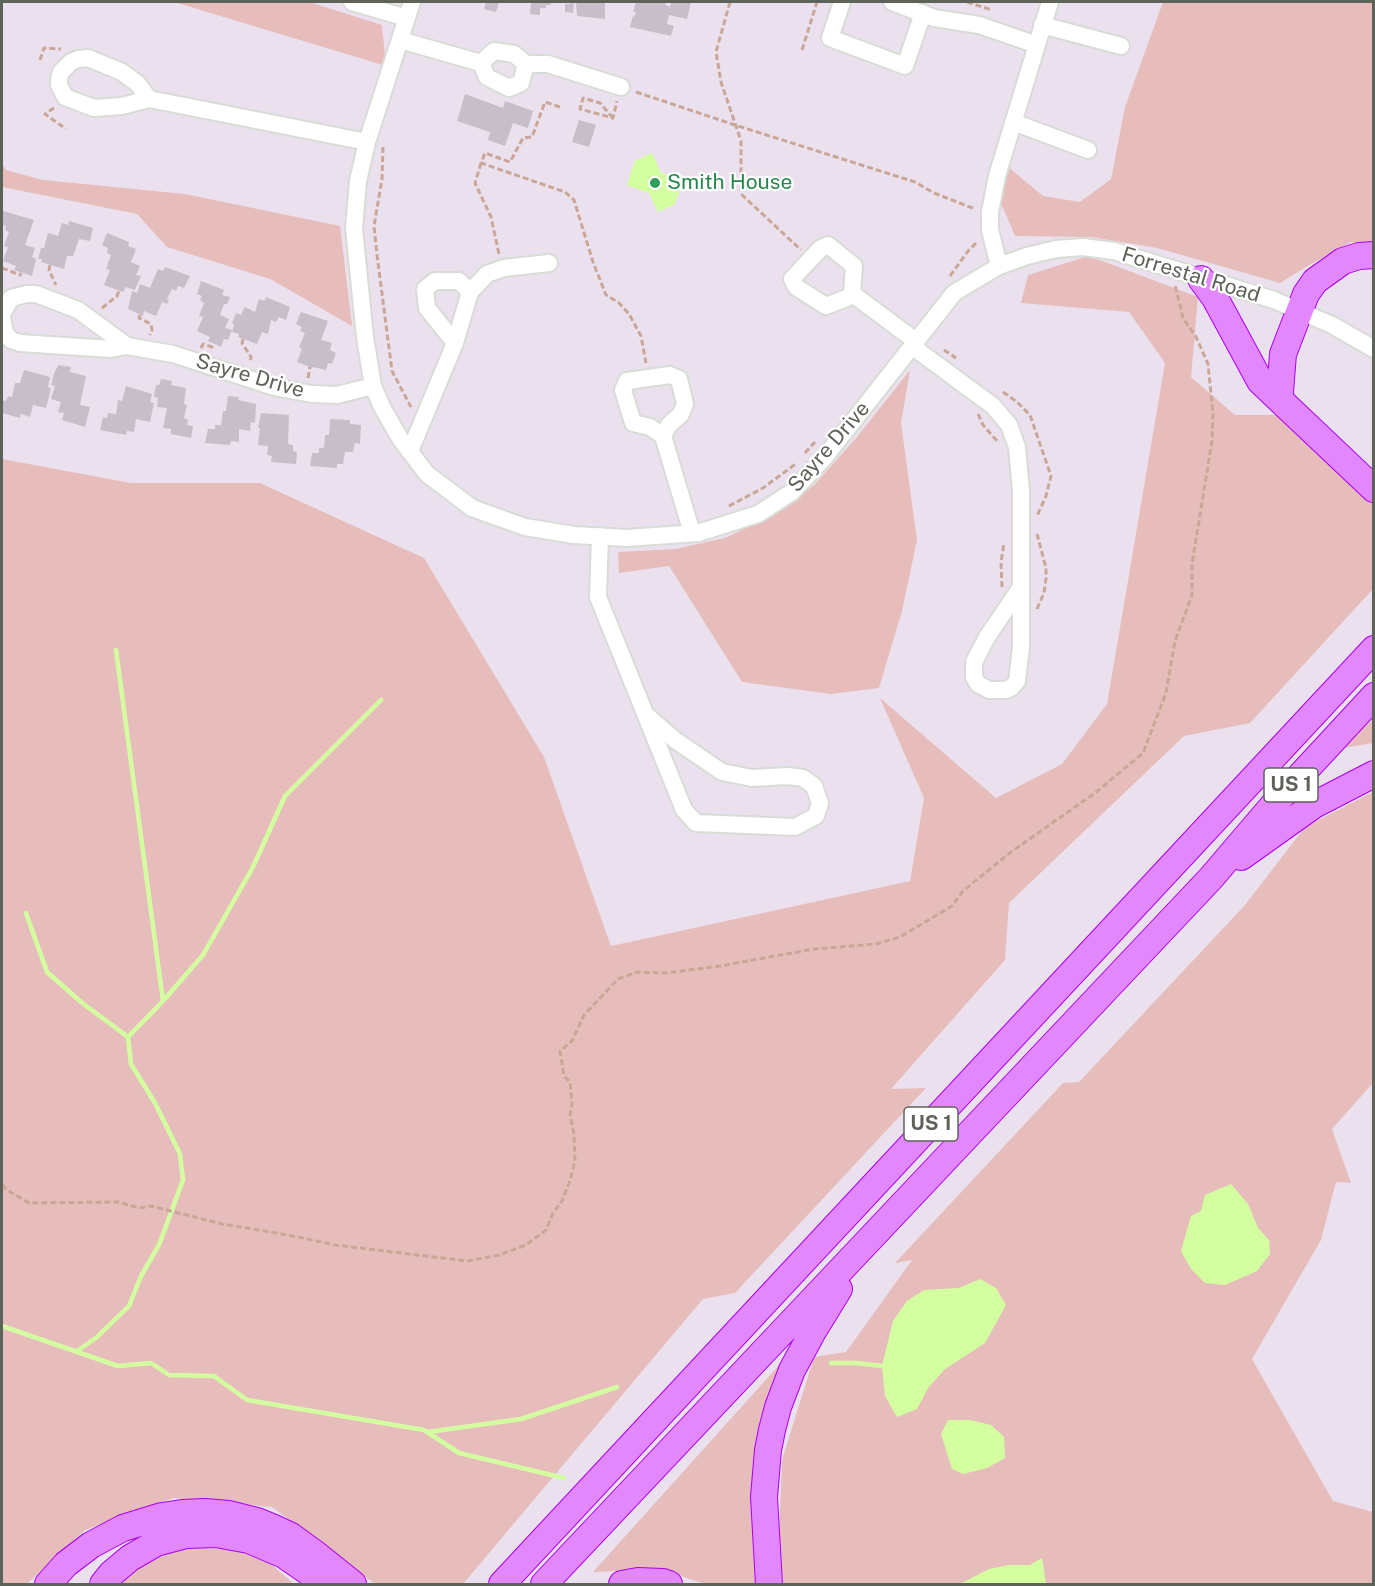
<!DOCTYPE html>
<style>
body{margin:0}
#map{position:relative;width:1375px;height:1586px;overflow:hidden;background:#ebe1ee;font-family:"Public Sans",sans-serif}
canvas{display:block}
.frame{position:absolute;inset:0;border:3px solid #5e635a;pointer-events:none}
</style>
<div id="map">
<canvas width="1375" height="1586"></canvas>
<div class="frame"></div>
</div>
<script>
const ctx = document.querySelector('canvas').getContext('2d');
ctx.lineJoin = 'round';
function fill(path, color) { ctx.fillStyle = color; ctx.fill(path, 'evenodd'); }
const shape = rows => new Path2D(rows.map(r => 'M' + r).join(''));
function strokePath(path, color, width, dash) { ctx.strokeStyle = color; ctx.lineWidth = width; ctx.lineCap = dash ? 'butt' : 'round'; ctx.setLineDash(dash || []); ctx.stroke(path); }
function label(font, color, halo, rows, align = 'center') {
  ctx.font = font + ' "Public Sans",sans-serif'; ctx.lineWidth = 4.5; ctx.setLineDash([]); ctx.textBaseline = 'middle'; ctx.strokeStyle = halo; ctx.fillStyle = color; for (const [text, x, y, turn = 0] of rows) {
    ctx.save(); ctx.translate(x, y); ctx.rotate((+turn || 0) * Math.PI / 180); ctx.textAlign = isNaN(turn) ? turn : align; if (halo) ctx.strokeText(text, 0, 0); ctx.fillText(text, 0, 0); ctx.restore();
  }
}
fill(shape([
 [174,2,309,2,382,25,386,66],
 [1163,2,1373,3,1373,242,1351,242,1311,264,1280,283,1157,248,1091,237,1015,236,1000,201,1007,166,1043,196,1080,202,1111,179,1125,107],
 [2,164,6,170,43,180,185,194,340,226,352,326,270,279,167,247,137,214,2,187],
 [1085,257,1100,260,1198,297,1191,377,1235,415,1282,415,1373,498,1373,589,1250,723,1184,736,1009,903,1005,960,891,1089,926,1088,735,1293,703,1299,463,1584,375,1584,272,1507,173,1498,85,1530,27,1584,2,1584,2,459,131,483,260,483,424,558,544,757,611,946,910,881,924,798,880,698,996,798,1062,764,1107,704,1165,363,1129,312,1021,303,1028,275],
 [910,370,901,423,917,540,902,611,879,688,831,694,742,682,669,566,619,573,618,552,675,549,725,538,783,510,815,484,857,437],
 [1373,718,1373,743,1344,748],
 [1373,792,1373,1083,1332,1129,1351,1183,1336,1182,1321,1240,1252,1359,1333,1501,1373,1512,1373,1584,783,1584,779,1534,782,1460,814,1357,846,1352,912,1260,895,1263,1063,1083,1079,1082,1245,905,1305,827],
 [789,1354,752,1472,758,1584,705,1584,659,1569,593,1572],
 [181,1547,256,1551,294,1584,119,1584,126,1574]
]), '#e7bdbc');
fill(shape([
 [652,153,661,173,683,180,675,204,658,212,649,193,627,185,635,161],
 [1231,1184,1248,1204,1258,1228,1269,1240,1270,1254,1257,1271,1225,1285,1205,1283,1191,1269,1181,1251,1191,1216,1201,1211,1205,1195],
 [980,1279,996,1288,1006,1305,985,1343,945,1369,928,1388,917,1409,897,1417,885,1396,882,1366,893,1321,907,1301,924,1290,959,1288],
 [948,1420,970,1420,991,1425,1004,1437,1005,1458,987,1468,963,1474,952,1469,941,1434],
 [1042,1558,1046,1584,960,1584,989,1569,1009,1565,1030,1565]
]), '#d4ffa0');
strokePath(shape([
 [26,913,47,972,81,1002,128,1037],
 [163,1001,203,955,253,867,285,796,381,700],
 [2,1326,118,1366,151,1363,169,1375,214,1376,247,1400,424,1430,459,1453,564,1478],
 [77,1351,97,1337,129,1306,141,1276,159,1245,183,1180,180,1154,155,1103,131,1064,128,1037,163,1001,116,650],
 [831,1363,856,1363,882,1366],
 [428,1432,521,1419,617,1387]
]), '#d4ffa0', 4.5);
fill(shape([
 [486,2,499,2,496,12,484,9],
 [531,2,551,2,551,5,546,5,546,8,540,8,540,15,530,14],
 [570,2,574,2,573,13,565,12,565,4,570,4],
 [576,2,605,2,605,19,577,16],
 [636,2,666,2,665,5,669,6,669,10,671,2,691,2,687,19,669,15,667,24,674,26,671,36,630,27,633,16,634,17,636,12,633,12],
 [465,94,503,108,505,101,533,111,528,128,513,123,505,146,488,140,490,132,457,121],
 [579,120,596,125,589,147,572,142],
 [3,211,34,220,25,245,35,248,32,257,36,259,32,276,14,270,16,266,3,261,8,247,4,246,9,232,5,230,6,226,2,224],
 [69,221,93,228,90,241,79,239,73,256,67,256,64,269,41,262,42,259,38,259,41,248,44,248,48,233,58,236,62,223,68,225],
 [107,233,129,242,128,246,136,249,131,262,140,266,136,275,141,276,135,290,126,287,123,292,104,285,110,270,106,269,111,255,107,253,108,248,102,245],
 [165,267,190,276,184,288,178,286,176,291,172,289,167,299,169,300,167,304,162,302,156,316,144,311,143,316,128,309,132,291,137,293,140,284,150,288,158,269,163,271],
 [201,281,224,290,222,295,230,297,227,304,224,304,220,315,229,319,225,328,232,330,228,340,224,339,221,347,208,341,210,337,197,331,203,317,199,316,204,303,200,300,202,296,197,294],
 [266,297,290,307,286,320,279,317,276,322,271,320,268,334,262,332,257,344,238,337,239,334,232,332,234,325,232,323,236,313,241,315,245,307,255,312,259,299,265,301],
 [301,312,328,321,321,340,332,343,330,350,336,353,332,364,328,363,326,370,313,367,312,368,297,362,302,349,299,347,305,333,300,331,302,327,296,324],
 [59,365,71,367,70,372,86,376,80,405,90,407,85,427,62,420,64,413,58,412,61,402,51,399,55,386,51,385,55,371],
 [24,370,50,377,48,387,51,389,46,408,33,405,30,417,21,414,20,418,2,413,2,400,6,401,8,396,12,397,15,383,20,383],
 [161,379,172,381,171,385,186,388,184,404,187,405,184,418,188,420,187,425,193,426,191,438,171,434,171,429,163,428,167,408,157,407,158,398,154,397,156,385,159,385],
 [126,386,152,394,150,402,154,403,150,422,136,419,134,432,127,431,126,435,100,430,103,417,107,418,108,413,116,414,118,400,122,401],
 [228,396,239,397,238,400,256,404,255,423,251,422,250,431,239,429,239,442,231,441,230,445,205,443,208,429,215,429,215,425,221,425,223,411,226,411],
 [261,413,289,415,288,444,293,445,293,451,297,452,296,464,271,462,272,456,267,455,268,446,258,445,260,428,258,428],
 [330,419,350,420,350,424,361,425,360,444,355,443,353,452,345,452,343,464,337,464,337,468,310,466,312,453,319,453,319,448,324,448,325,435,329,435]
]), '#c6bec9');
const minor = shape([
 [352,2,407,18],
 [412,2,367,142,358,181,354,228,365,337,373,386,382,407,401,440,427,474,472,508,525,527,574,535,626,538,698,533,758,514,792,492,824,458,954,293,999,266,1027,256,1056,249,1083,247,1114,251,1274,300,1332,325,1374,349],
 [842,2,830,38,905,66,923,13],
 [892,2,934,18,979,25,1037,45],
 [1042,25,1121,46],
 [400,40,481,63,487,77,509,88,521,83,526,64,514,54,494,51,481,63],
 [526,64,548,64,621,87],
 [149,99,138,84,122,72,88,58,78,59,71,62,61,72,59,79,59,85,65,97,94,108,122,106,149,99,367,142],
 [1013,122,1088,150],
 [828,245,854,266,852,294,854,295,826,306,796,287,792,279,820,249,828,245],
 [999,266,990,230,990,212,997,176,1050,2],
 [470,292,487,274,504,268,549,263],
 [854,295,917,342],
 [2,314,11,298,27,294,36,294,78,310,127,346],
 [2,318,5,333,11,340,20,343,111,349,127,346,173,354,274,387,312,394,337,395,373,386],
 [913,347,993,406,1009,425,1017,447,1021,491,1021,647,1017,681,1012,687,1006,690,989,690,978,684,974,677,974,662,987,637,1021,587],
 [670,375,679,379,685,404,681,414,669,425,663,436,650,427,633,423,623,390,627,381,670,375],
 [663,436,692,533],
 [410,451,455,343,470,292,459,281,435,281,425,289,427,308,455,343],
 [600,536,598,597,684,810,696,823,795,827,816,816,820,803,814,786,803,778,788,776,752,778,722,772,675,740,645,714]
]);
const highway = shape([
 [1374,255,1359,256,1343,261,1315,281,1306,294,1283,354,1280,392,1281,401,1374,489],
 [1201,279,1215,298,1260,381,1281,401],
 [1241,857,1314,805,1374,774],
 [48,1584,66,1564,91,1545,123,1528,162,1516,182,1513,205,1512,229,1514,257,1521,274,1528,291,1536,313,1552,353,1584],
 [103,1584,111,1574,130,1558,156,1543,186,1535,216,1534,249,1540,284,1555,326,1584],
 [502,1584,1374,649],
 [544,1584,1211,878,1275,803,1374,696],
 [622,1584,638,1581,663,1582,669,1584],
 [769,1584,764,1497,768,1450,772,1430,778,1407,792,1370,812,1333,839,1289]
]);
strokePath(minor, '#d7dcd4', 20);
strokePath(highway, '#a900ef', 28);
strokePath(shape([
 [730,2,716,52,721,82,741,141,741,194,801,250],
 [967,2,992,10],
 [802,50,817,2],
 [40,60,44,48,61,49],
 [636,92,735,125,915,182,934,193,975,209],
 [560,107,545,102,532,137,523,138,510,162,485,153,481,163,565,192,574,200,593,262,606,295,619,303,629,314,641,336,646,363],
 [54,108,45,114,66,129],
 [613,118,600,103,583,98,580,109,613,118,617,101],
 [383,147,382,179,374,226,377,255,392,371,411,407],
 [481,163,475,183,491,217,499,254],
 [50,265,49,270,56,285],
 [2,268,20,275,21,273],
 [950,276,968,251,978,241],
 [102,308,117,296,119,291],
 [140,315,139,318,151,324,152,330,150,335],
 [243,339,242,343,251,357,250,363],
 [201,348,203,344,212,347,213,343],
 [944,350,956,358],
 [308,378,310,367],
 [1003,392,1017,402,1030,415,1051,476,1046,496,1037,516],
 [978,414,983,425,999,443],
 [805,453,815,442],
 [729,506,763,488,797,463],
 [1002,587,1001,562,1004,543],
 [1037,609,1044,593,1046,579,1046,568,1037,534],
 [2,1185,7,1190,29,1203,119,1202,139,1208,151,1206,222,1224,288,1235,335,1245,467,1261,499,1255,526,1245,546,1230,553,1213,562,1201,570,1181,575,1161,574,1134,570,1115,572,1104,570,1082,564,1076,560,1051,572,1041,584,1015,618,979,637,972,666,973,720,966,814,949,876,944,900,937,952,906,963,891,1011,852,1095,793,1143,753,1166,693,1175,641,1192,595,1192,564,1212,441,1213,414,1208,364,1196,337,1183,318,1175,285]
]), '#caa697', 3, [6, 3]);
strokePath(minor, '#fff', 16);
strokePath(highway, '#e387ff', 26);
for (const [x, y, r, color] of [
 [655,183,6,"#2e9e5b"]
]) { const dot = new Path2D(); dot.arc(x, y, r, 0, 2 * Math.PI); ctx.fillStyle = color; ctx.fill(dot); strokePath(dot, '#fff', 2); }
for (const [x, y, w] of [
 [1291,785,54],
 [931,1124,54]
]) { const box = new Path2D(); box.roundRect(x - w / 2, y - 17, w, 34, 4.5); ctx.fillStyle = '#fff'; ctx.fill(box); strokePath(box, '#5e635a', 1.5); }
label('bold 20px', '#5e635a', null, [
 ["US 1",1291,785],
 ["US 1",931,1124]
]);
label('21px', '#27864d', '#fff', [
 ["Smith House",667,183]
], 'left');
label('21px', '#5e635a', '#fff', [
 ["Forrestal Road",1191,275,17],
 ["Sayre Drive",250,376,16],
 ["Sayre Drive",829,447,-49]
]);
</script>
